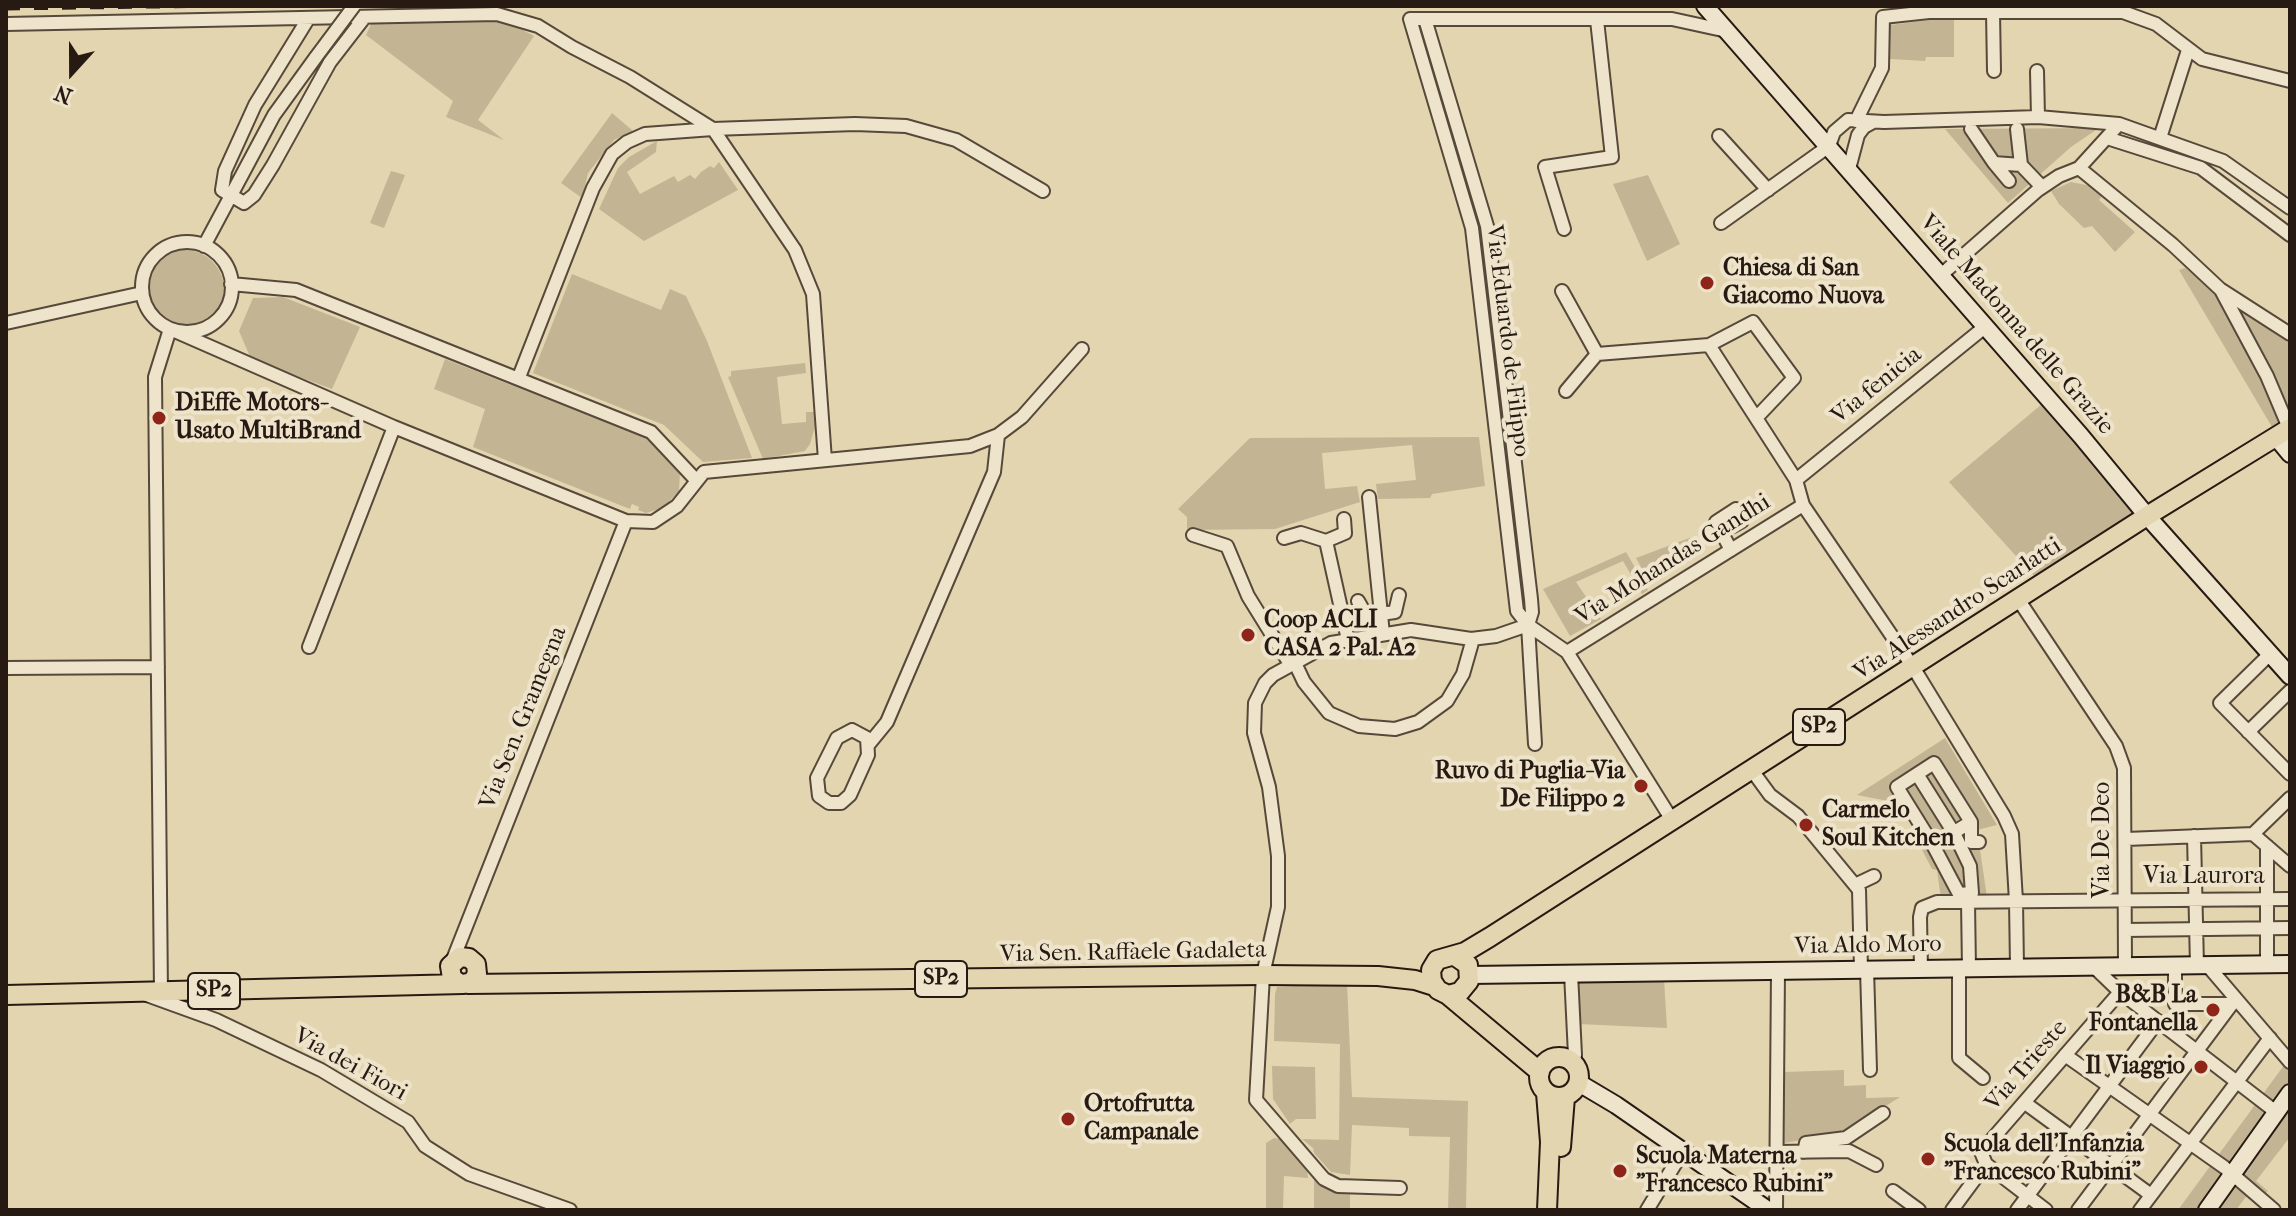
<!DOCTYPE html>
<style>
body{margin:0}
#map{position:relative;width:2296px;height:1216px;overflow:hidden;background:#e3d5af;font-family:"IM FELL French Canon",serif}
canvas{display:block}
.frame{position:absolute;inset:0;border:8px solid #271a13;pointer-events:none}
.north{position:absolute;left:32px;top:32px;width:80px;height:80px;-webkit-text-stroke:6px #ede4cb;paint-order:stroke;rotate:201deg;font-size:22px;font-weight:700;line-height:32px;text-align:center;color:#271a13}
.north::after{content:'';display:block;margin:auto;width:28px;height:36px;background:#271a13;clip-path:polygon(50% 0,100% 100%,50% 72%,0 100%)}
</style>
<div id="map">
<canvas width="2296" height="1216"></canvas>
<div class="frame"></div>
<div class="north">N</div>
</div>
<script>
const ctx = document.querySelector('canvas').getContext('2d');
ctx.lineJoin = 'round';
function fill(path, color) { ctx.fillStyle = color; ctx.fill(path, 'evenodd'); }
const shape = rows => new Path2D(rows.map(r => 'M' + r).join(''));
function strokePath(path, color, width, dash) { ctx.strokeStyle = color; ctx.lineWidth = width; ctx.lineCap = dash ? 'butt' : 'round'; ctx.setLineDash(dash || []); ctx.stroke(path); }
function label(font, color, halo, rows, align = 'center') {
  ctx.font = font + ' "IM FELL French Canon",serif'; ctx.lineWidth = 8; ctx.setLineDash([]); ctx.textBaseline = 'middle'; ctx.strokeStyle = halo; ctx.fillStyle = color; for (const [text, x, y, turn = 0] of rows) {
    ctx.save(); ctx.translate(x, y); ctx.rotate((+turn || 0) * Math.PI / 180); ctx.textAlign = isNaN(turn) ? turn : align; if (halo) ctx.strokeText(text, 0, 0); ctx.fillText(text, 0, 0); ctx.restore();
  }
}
fill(shape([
 [1954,17,1954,57,1926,57,1925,61,1890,59,1890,25],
 [506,21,534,36,478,120,504,140,446,117,453,101,366,35,372,22],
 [612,113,633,131,614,140,588,173,582,198,561,183],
 [2099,128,2071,147,2008,203,1945,129],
 [657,141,656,152,627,172,640,194,674,176,678,182,690,175,695,179,701,172,710,166,714,168,719,162,738,190,644,241,599,209,618,168,629,157],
 [391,171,405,175,384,228,370,223],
 [1648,175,1680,244,1647,261,1613,184],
 [2071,182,2096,187,2103,194,2099,200,2135,232,2115,252,2092,226,2084,228,2059,204,2051,191],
 '146 289a39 39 0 1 1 78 0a39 39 0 1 1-78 0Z',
 [2185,268,2290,344,2290,418,2272,427,2179,270],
 [572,274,661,310,670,289,686,296,707,341,752,458,703,462,664,425,533,373],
 [283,297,360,327,332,389,251,359,239,331,253,298],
 [445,359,651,440,680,471,679,491,663,508,646,513,638,510,639,507,632,504,630,509,473,447,485,409,434,389],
 [805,363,806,373,777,377,782,424,806,422,806,412,814,412,815,427,810,444,805,451,763,459,728,377,731,376,731,371],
 [2042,404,2136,513,2035,577,1949,482],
 [1479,437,1485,486,1432,494,1430,498,1378,499,1376,484,1416,480,1412,445,1322,453,1325,489,1357,486,1360,502,1275,529,1187,530,1187,517,1178,509,1250,438],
 [1692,537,1702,553,1651,585,1636,558],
 [1626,552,1648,590,1642,594,1623,561,1576,582,1601,619,1570,636,1543,589],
 [1945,738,1997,825,1977,830,1987,897,1941,899,1937,870,1932,869,1921,848,1925,838,1893,802,1857,795],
 [1664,979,1667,1028,1577,1024,1574,981],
 [1347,983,1352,1097,1468,1101,1466,1210,1448,1210,1450,1137,1409,1136,1409,1128,1352,1125,1350,1175,1331,1172,1314,1153,1313,1148,1302,1139,1339,1140,1340,1044,1274,1041,1275,994,1277,987],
 [2290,1057,2290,1137,2256,1181,2268,1191,2258,1202,2248,1194,2236,1210,2178,1210],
 [1272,1066,1315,1067,1316,1119,1296,1119,1290,1124,1273,1099],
 [1844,1070,1844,1086,1866,1085,1866,1098,1900,1097,1843,1133,1784,1143,1784,1072],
 [1274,1138,1280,1139,1307,1169,1308,1178,1284,1176,1283,1210,1266,1210,1266,1143],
 [1314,1179,1327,1188,1350,1192,1350,1210,1314,1210]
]), '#c3b594');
const street = shape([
 [1993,12,1994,71],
 [308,19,255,105,225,171,222,190,244,203,254,195,273,165,330,62,364,18],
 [1425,19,1487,226,1531,599,1532,612,1528,625,1535,744],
 [6,24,497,14,538,26,572,47,630,77,713,129,855,124,906,126,956,140,1043,191],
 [2037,71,2038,117],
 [1856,121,1882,68,1883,17,1929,12,2123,12,2156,24,2202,59,2290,81],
 [1971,129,1994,163,2021,165],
 [2017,129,2021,165,2042,187],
 [1719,136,1768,190],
 [2107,138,2201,168,2290,235],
 [2160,138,2188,50],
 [1994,163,2009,181],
 [2079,168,2173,245,2220,289,2290,334],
 [1849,169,1858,135,1864,127,1873,122],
 [1721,223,1829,146,1834,132,1848,120,1884,122,2038,117,2119,124,2223,161,2290,208],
 [1564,229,1545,167,1612,157,1597,20],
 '142 287a45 45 0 1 1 90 0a45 45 0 1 1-90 0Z',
 [204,246,274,115,316,57],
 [1941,275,2038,190,2059,176,2079,168,2119,124],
 [231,284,296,290,651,432,696,480],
 [1562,291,1597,354,1709,345],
 [2222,292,2267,376,2289,428],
 [6,323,142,293],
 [519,377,593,188,612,154,627,142,645,134,713,129,795,250,813,294,825,460],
 [1566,391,1597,354],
 [1757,417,1794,378,1753,322,1709,345,1796,480,1803,505,1913,667,2004,816,2012,834,2016,901,2017,967],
 [1796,480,1986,326],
 [1369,497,1383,634],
 [1193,535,1227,546,1248,596,1290,664],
 [1284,538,1301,533,1326,541,1348,640],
 [1326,541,1345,533,1344,519],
 [1731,550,1716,522,1736,509,1742,521,1733,526],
 [2018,599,2116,746,2124,768,2125,966],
 [1358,601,1366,615,1381,614,1395,612,1399,595],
 [309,647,394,427],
 [1567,652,1803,505],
 [2270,654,2220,703,2290,774],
 [1294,661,1304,682,1329,713,1359,726,1395,729,1418,722,1447,701,1463,674,1473,639],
 [6,668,158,667],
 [852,730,867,738,868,755,850,795,841,803,829,803,819,796,817,778,837,738,852,730],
 [2248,732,2290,691],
 [869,744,887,722,994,472,998,435],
 [1751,769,1770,795,1798,816,1859,890,1861,969],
 [1917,774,1954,833,1970,866,1972,893,1959,894,1933,845],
 [1672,820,1567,652,1528,625,1517,611,1472,228,1410,19,1672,19,1727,31],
 [1971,822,1934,763,1897,787,1933,845,1971,822,1971,842,1979,842],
 [2253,834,2290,866],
 [2194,836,2197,966],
 [2126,839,2253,834,2290,798],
 [1855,885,1874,876],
 [1968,902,1969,969],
 [2125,930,2290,928],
 [452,962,626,521],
 [2267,964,2267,846],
 [2093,966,2120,992,2276,1112],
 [2175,966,2175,1004,2232,1004],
 [2208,966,2290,1062],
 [1867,969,1870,1070],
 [1921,969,1920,917,1922,908,1937,902,2290,899],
 [1959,969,1959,1058,1983,1078],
 [1571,973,1575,1055,1573,1062],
 [161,992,155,377,170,329,394,427,626,521,653,522,677,506,704,472,970,446,998,435,1022,417,1082,349],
 [147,995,216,1020,321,1070,408,1122,425,1146,469,1174,570,1210],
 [2065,1055,2224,1167,2274,1210],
 [2025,1103,2151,1195],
 [1777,1152,1849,1151,1876,1165],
 [1804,1152,1806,1143,1846,1138,1883,1113],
 [1986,1164,2046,1210],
 [1400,1188,1338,1186,1324,1179,1256,1100,1263,975,1278,907,1278,856,1269,787,1254,733,1255,703,1265,683,1273,675,1331,643,1411,630,1471,639,1496,636,1528,625],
 [1893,1191,1919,1210],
 [1647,1210,1683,1151],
 [1776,1210,1778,971],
 [1952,1210,1986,1164,1981,1152,2120,992],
 [2017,1210,2158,1021],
 [2078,1210,2235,1000],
 [2140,1210,2270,1038]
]);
const secondary = shape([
 [1705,6,2081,436,2147,516,2290,676],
 [2276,437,2290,454],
 [1470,975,2290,964],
 [1579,1083,1616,1105,1768,1210],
 [2207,1210,2290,1093]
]);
const primary = shape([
 [1455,956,1468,965,1469,981,1460,992,1448,995,1438,990,1432,981,1431,970,1437,960,1465,952,1490,937,2147,516,2290,428],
 [468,984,1263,975,1378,976,1415,980,1434,986],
 [6,995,463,984,472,982,477,974,476,964,469,958,460,957,450,966,452,978,459,983],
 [1448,995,1540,1072],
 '1539 1077a20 20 0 1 1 40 0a20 20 0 1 1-40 0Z',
 [1546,1093,1550,1142,1547,1210],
 [1561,1147,1565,1097]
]);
strokePath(street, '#56493a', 16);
strokePath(secondary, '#271a13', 20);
strokePath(primary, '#271a13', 22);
strokePath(street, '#ede4cb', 12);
strokePath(secondary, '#ede4cb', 16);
strokePath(primary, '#e3d5af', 18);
strokePath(shape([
 [6,9,224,6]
]), '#271a13', 3, [14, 14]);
const streetBridge = shape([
 [316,57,354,6]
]);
strokePath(streetBridge, '#56493a', 16, []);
strokePath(streetBridge, '#ede4cb', 12);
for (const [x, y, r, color] of [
 [1707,283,8,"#8f2418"],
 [159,418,8,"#8f2418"],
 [1248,635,8,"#8f2418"],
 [1641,786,8,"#8f2418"],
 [1806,825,8,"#8f2418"],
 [2213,1010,8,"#8f2418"],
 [2201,1067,8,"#8f2418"],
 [1068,1119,8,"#8f2418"],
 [1928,1159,8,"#8f2418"],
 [1620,1171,8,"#8f2418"]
]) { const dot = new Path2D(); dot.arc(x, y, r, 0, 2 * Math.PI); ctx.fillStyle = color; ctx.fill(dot); strokePath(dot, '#ede4cb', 3); }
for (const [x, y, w] of [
 [1819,727,52],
 [941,979,52],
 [214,991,52]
]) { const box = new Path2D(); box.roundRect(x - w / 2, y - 18, w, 36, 6); ctx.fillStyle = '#ede4cb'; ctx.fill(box); strokePath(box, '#271a13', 2); }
label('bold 22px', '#271a13', null, [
 ["SP2",1819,727],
 ["SP2",941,979],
 ["SP2",214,991]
]);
label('bold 24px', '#271a13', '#ede4cb', [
 ["Chiesa di San",1723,269],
 ["Giacomo Nuova",1723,297],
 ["DiEffe Motors-",175,404],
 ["Usato MultiBrand",175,432],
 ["Coop ACLI",1264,621],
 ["CASA 2 Pal. A2",1264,649],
 ["Ruvo di Puglia-Via",1625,772,"right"],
 ["De Filippo 2",1625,800,"right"],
 ["Carmelo",1822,811],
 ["Soul Kitchen",1822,839],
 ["B&B La",2197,996,"right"],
 ["Fontanella",2197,1024,"right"],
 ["Il Viaggio",2185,1067,"right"],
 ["Ortofrutta",1084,1105],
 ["Campanale",1084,1133],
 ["Scuola dell'Infanzia",1944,1145],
 ["\"Francesco Rubini\"",1944,1173],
 ["Scuola Materna",1636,1157],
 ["\"Francesco Rubini\"",1636,1185]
], 'left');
label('24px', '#271a13', '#ede4cb', [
 ["Viale Madonna delle Grazie",2016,325,49],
 ["Via Eduardo de Filippo",1507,341,83],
 ["Via fenicia",1877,386,-39],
 ["Via Mohandas Gandhi",1673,560,-32],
 ["Via Alessandro Scarlatti",1958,610,-33],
 ["Via Sen. Gramegna",524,718,-68],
 ["Via De Deo",2103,840,-90],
 ["Via Laurora",2204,877],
 ["Via Aldo Moro",1868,946,-1],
 ["Via Sen. Raffaele Gadaleta",1133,953,-1],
 ["Via dei Fiori",350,1065,29],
 ["Via Trieste",2027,1066,-49]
]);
</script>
